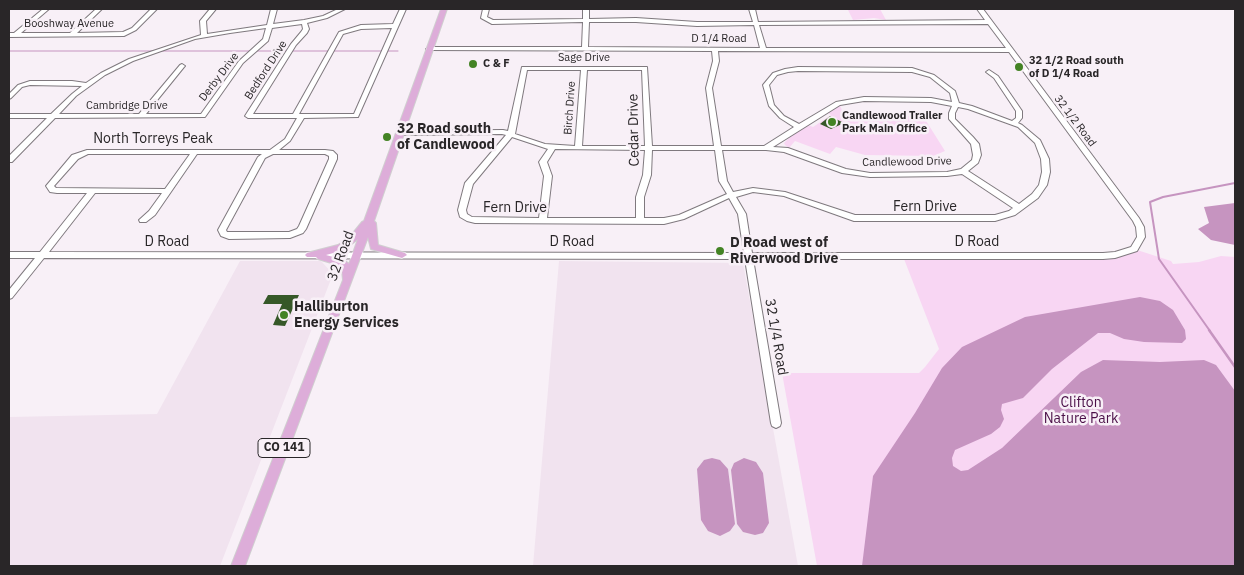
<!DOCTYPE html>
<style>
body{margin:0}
#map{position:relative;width:1244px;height:575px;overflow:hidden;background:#f8f0f7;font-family:"IBM Plex Sans",sans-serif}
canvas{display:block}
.frame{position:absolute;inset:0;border:10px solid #292628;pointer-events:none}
</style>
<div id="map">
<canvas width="1244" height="575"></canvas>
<div class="frame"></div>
</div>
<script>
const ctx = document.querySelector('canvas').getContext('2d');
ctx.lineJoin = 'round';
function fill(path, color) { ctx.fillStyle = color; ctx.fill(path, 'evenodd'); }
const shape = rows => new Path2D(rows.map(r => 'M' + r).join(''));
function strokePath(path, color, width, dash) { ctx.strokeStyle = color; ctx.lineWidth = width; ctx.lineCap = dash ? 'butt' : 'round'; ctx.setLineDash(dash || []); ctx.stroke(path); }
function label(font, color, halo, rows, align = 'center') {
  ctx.font = font + ' "IBM Plex Sans",sans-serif'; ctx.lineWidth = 5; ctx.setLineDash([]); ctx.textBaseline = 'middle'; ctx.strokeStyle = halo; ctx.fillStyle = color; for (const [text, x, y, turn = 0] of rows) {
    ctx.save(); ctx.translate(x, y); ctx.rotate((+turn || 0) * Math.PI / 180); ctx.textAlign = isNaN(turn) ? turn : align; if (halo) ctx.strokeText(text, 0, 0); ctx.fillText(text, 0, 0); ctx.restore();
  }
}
fill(shape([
 [240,261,321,261,333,274,220,566,9,566,9,417,157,414],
 [559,261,743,263,798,566,533,566]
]), '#f1e3ef');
fill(shape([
 [830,9,880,9,886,20,874,18,853,20,848,10],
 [840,105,845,119,855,119,860,116,923,116,945,151,933,156,865,155,836,147,830,154,795,141,789,148,785,145,784,143,790,137,808,125,813,127,831,115,827,112],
 [1134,249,1171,261,1173,264,1199,262,1221,256,1235,257,1235,566,817,566,782,373,919,373,925,367,939,349,904,259,1103,256]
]), '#f8d6f3');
fill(shape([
 [1235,203,1235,245,1211,240,1198,229,1209,223,1204,207],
 [1140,297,1160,301,1173,310,1185,330,1186,339,1182,343,1144,342,1124,339,1110,333,1098,333,1052,369,1023,398,1002,404,1001,410,1004,419,1000,427,991,434,955,450,952,458,953,466,961,471,968,470,1002,448,1081,372,1103,360,1160,362,1204,360,1216,365,1235,391,1235,566,862,566,873,476,915,413,942,368,962,347,1025,317],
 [712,458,720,460,728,469,735,524,730,531,720,536,708,531,701,520,697,469,704,460],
 [744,458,756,462,763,473,769,523,763,533,755,535,743,532,737,524,731,470,734,463]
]), '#c694c0');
strokePath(shape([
 [9,51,155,51],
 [160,51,250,51],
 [255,51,398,51]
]), '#c694c0', 1);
strokePath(shape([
 [1210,331,1159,259,1150,202,1163,197,1235,183]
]), '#c694c0', 2);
strokePath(shape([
 [1209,330,1235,367]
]), '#c694c0', 2.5);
fill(shape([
 [830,116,844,123,831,129,820,124],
 [268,295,299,295,285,326,273,325,282,304,263,304]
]), '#365828');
const minor = shape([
 [43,9,49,9,21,33,70,33,96,9,102,9,77,33,123,32,132,28,151,9,157,9,136,30,124,36,9,37,9,33,14,33,43,9],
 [210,9,216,9,206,21,207,34,267,25,271,9,277,9,273,24,304,20,323,16,338,9,345,9,327,18,307,23,309,29,307,33,296,45,253,114,293,114,339,32,361,25,393,24,400,9,406,9,358,117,304,118,290,141,279,150,325,150,333,151,337,155,337,159,306,229,303,233,290,238,229,239,221,236,218,230,258,157,262,154,197,154,155,215,146,222,140,222,139,220,149,211,162,193,95,193,49,252,744,253,738,214,729,198,684,219,664,224,475,223,467,221,460,217,458,210,465,183,506,135,502,134,401,135,398,133,401,131,503,130,508,131,522,67,647,67,652,146,714,146,706,88,713,61,712,51,427,50,426,49,429,47,582,47,583,22,492,24,481,18,483,9,489,9,487,17,493,20,583,19,583,9,589,9,589,19,636,18,697,22,753,22,749,9,755,9,758,22,985,20,977,9,983,9,1139,218,1144,227,1145,237,1137,251,1115,258,1103,259,753,259,781,423,780,426,776,428,772,426,771,423,745,259,44,258,12,298,9,299,9,290,35,258,9,258,9,252,40,252,87,193,57,193,50,192,46,186,72,155,87,150,270,150,285,139,297,118,248,118,245,116,291,44,301,32,303,29,302,24,272,28,268,41,243,63,205,117,55,118,12,162,9,162,9,156,47,118,9,118,9,114,51,114,72,94,82,86,30,85,22,87,11,98,9,99,9,94,18,85,30,81,72,81,86,83,101,73,129,59,201,35,200,21,210,9],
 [589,22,636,22,697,26,754,25,760,48,588,47,589,22],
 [988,24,1006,48,766,48,759,25,988,24],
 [266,28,263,39,239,61,201,114,146,114,184,67,185,66,182,64,180,65,139,114,59,114,76,96,105,75,133,61,195,39,230,33,266,28],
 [392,28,354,114,299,114,343,34,361,29,392,28],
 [718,51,1009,52,1133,221,1136,227,1137,237,1131,247,1115,252,1103,253,752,253,746,214,736,197,753,192,784,196,854,221,995,221,1015,215,1038,198,1047,185,1050,172,1049,159,1040,140,1022,125,1018,123,1022,118,1022,111,998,76,989,70,986,72,994,78,1016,111,1016,118,1012,121,972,106,959,103,955,91,934,75,912,68,798,67,785,69,773,73,763,85,769,106,780,118,794,127,764,146,721,146,712,88,719,61,718,51],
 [527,70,581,70,575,146,545,144,515,134,527,70],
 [587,70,642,70,645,146,582,146,587,70],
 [798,71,912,72,930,77,950,93,952,102,931,98,864,97,836,102,799,124,784,116,774,105,769,85,777,75,788,72,798,71],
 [864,101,931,102,952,106,949,113,949,119,971,144,973,155,972,160,961,169,947,172,870,173,846,169,788,148,773,147,840,105,864,101],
 [958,107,968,109,1018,127,1035,143,1041,159,1042,172,1039,185,1032,194,1019,204,968,171,978,163,981,155,979,144,973,137,955,119,955,113,958,107],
 [512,137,548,149,539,162,544,176,539,218,472,217,467,214,466,210,473,184,512,137],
 [555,149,645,150,643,175,636,197,636,218,547,218,552,176,547,162,555,149],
 [652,150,715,150,719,181,727,194,679,215,664,218,644,218,644,197,651,175,652,150],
 [722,150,766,150,784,152,842,173,870,177,947,176,962,174,1013,208,1009,211,995,215,855,215,785,192,753,188,733,192,727,181,722,150],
 [88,154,190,154,165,189,56,188,54,186,78,159,88,154],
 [273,154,325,154,329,156,329,159,299,226,297,229,289,232,227,232,226,230,265,158,273,154]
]);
const major = shape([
 [441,9,447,9,374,221,376,223,378,245,405,253,407,255,402,258,371,249,368,237,245,566,231,566,343,280,342,270,338,265,318,259,316,257,307,257,305,255,307,253,338,245,349,238,362,222,364,221,441,9],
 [358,239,349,264,344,260,326,255,344,250,358,239]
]);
strokePath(minor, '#7f797e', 2);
strokePath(major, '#d0cfd0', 2);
fill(minor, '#fff');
fill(major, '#ddadd9');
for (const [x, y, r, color] of [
 [473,64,5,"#438324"],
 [1019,67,5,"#438324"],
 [832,122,5,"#438324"],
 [387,137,5,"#438324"],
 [720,251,5,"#438324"],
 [284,315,5,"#438324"]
]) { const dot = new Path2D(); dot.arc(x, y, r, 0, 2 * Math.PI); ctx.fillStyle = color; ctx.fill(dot); strokePath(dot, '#f8f0f7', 2); }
label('11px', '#292628', '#f8f0f7', [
 ["Booshway Avenue",69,24],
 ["D 1/4 Road",719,39],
 ["Sage Drive",584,58],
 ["Bedford Drive",266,70,-57],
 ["Derby Drive",219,77,-53],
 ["Cambridge Drive",127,106],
 ["Birch Drive",570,108,-86],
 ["32 1/2 Road",1075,121,53],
 ["Candlewood Drive",907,162,-1]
]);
label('bold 11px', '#292628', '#f8f0f7', [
 ["32 1/2 Road south",1029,61],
 ["of D 1/4 Road",1029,74],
 ["C & F",483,64],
 ["Candlewood Trailer",842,116],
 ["Park Main Office",842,129]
], 'left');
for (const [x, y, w] of [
 [284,448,52]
]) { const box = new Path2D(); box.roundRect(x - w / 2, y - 9.5, w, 19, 4); ctx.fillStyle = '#f8f0f7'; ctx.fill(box); strokePath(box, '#292628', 1); }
label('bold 12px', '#292628', null, [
 ["CO 141",284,448]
]);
label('bold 14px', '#292628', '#f8f0f7', [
 ["32 Road south",397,129],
 ["of Candlewood",397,145],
 ["D Road west of",730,243],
 ["Riverwood Drive",730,259],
 ["Halliburton",294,307],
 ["Energy Services",294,323]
], 'left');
label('14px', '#292628', '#f8f0f7', [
 ["Cedar Drive",634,130,-91],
 ["North Torreys Peak",153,139],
 ["Fern Drive",925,207],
 ["Fern Drive",515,208],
 ["D Road",167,242],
 ["D Road",572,242],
 ["D Road",977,242],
 ["32 Road",341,256,-70],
 ["32 1/4 Road",776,337,80]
]);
label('14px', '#4b1048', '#f8f0f7', [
 ["Clifton",1081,403],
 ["Nature Park",1081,419]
]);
</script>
